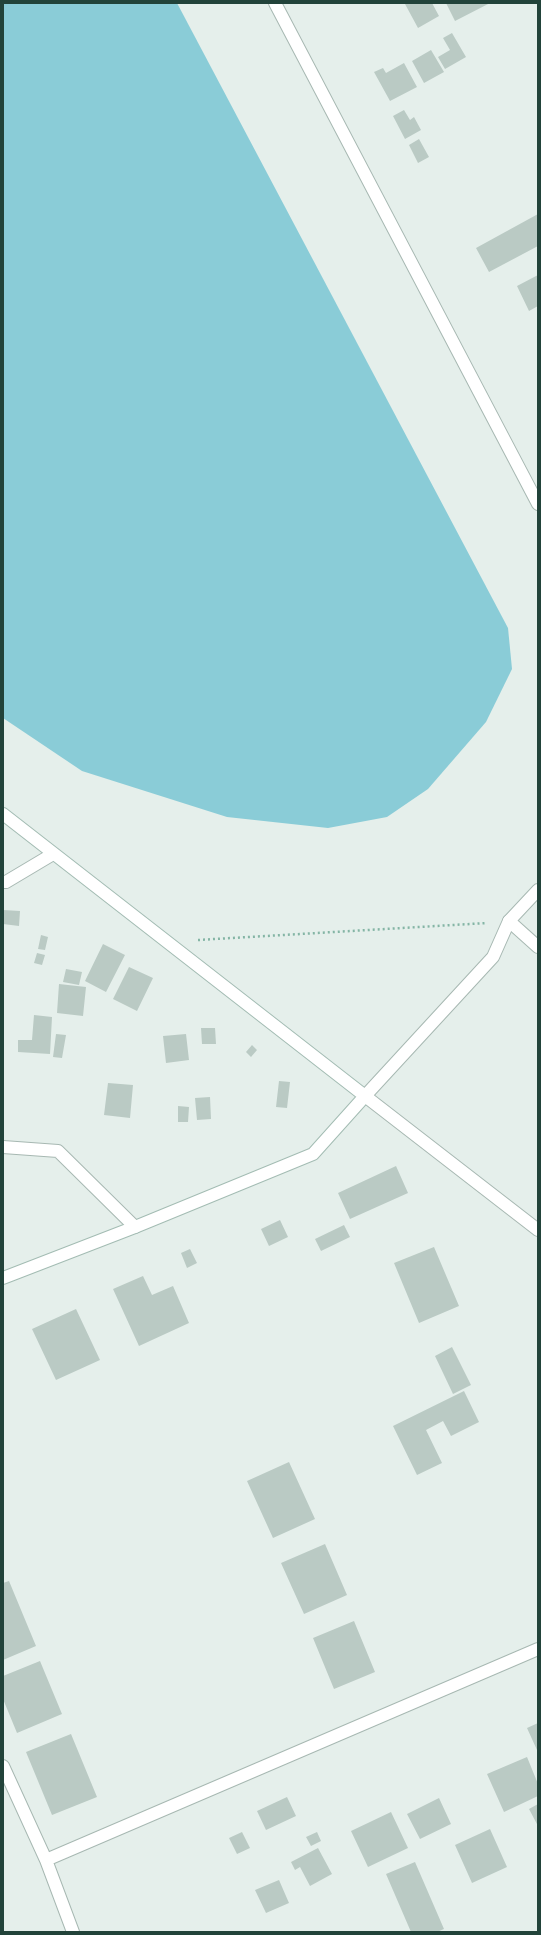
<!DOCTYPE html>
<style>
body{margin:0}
#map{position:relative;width:541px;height:1935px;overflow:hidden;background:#e5efeb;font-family:Montserrat,sans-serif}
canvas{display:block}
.frame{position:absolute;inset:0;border:4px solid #22433a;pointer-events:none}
</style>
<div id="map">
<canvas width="541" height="1935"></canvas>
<div class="frame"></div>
</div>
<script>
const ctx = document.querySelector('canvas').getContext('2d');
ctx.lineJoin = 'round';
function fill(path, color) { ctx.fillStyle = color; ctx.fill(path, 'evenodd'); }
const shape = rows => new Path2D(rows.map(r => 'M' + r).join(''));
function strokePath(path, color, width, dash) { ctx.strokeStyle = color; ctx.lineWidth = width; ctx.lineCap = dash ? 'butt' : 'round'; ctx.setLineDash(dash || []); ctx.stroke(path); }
fill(shape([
 [3,3,177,3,508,628,512,669,486,722,428,789,387,817,328,828,227,817,82,771,3,718]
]), '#8accd7');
fill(shape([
 [407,3,432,3,439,16,418,28,405,4],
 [446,3,490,3,455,21],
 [452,33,466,57,445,69,438,57,450,50,443,38],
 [431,50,444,72,424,83,412,61],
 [404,63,417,87,390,101,374,72,383,68,386,73],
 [404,110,410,120,414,117,421,130,405,139,393,116],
 [419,139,429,157,418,163,409,145],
 [538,214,538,246,489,272,476,248],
 [538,275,538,306,529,311,517,286],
 [3,910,20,911,19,926,3,924],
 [41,935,48,937,45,950,38,949],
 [103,944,125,955,106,992,85,981],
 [37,953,45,955,42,965,34,963],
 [129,967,153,978,137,1011,113,999],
 [66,969,82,972,79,985,63,982],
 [59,984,86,987,83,1016,57,1013],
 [34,1015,52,1017,50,1054,18,1052,18,1040,32,1040],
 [201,1028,215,1028,216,1044,202,1044],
 [56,1034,66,1035,62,1058,53,1057],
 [186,1034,189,1060,166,1063,163,1036],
 [252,1045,257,1050,251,1057,246,1052],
 [279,1081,290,1082,287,1108,276,1107],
 [108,1083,133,1085,130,1118,104,1115],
 [210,1097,211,1119,197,1120,195,1098],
 [178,1106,189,1107,188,1122,178,1122],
 [396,1166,408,1193,350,1219,338,1193],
 [280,1220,288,1237,269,1246,261,1229],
 [344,1225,350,1237,321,1251,315,1239],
 [434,1247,459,1306,419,1323,394,1263],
 [190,1249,197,1263,187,1268,181,1253],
 [143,1276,152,1295,173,1286,189,1323,139,1346,113,1289],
 [76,1309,100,1360,56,1380,32,1329],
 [452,1347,471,1385,453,1394,435,1356],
 [464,1391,479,1422,451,1436,443,1421,426,1430,442,1463,417,1475,393,1426],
 [289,1462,315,1519,273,1538,247,1481],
 [325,1544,347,1595,304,1614,281,1563],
 [9,1581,36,1646,3,1660,3,1583],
 [354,1621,375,1672,334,1689,313,1638],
 [40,1661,62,1714,17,1733,3,1699,3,1676],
 [538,1723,538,1749,537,1750,527,1728],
 [71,1734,97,1797,52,1815,26,1752],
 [527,1757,538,1784,538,1796,504,1812,487,1774],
 [287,1797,296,1816,266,1830,257,1811],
 [439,1798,451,1824,420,1839,407,1814],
 [538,1804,538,1826,529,1809],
 [391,1812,408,1848,368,1867,351,1831],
 [490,1829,507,1867,472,1883,455,1845],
 [242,1832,250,1848,237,1854,229,1838],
 [317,1832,321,1841,311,1846,306,1837],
 [318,1848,332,1874,310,1886,300,1867,295,1870,291,1862],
 [415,1862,444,1929,437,1932,411,1932,386,1874],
 [279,1880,289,1903,266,1913,255,1890]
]), '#bacac4');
const minor = shape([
 [275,3,538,504],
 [3,882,6,882,53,854],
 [509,921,538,947],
 [3,1147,58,1151,135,1227],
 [3,1766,46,1860,538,1649],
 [46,1860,73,1932]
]);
const tertiary = shape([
 [538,890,509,921,493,957,365,1096,538,1230]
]);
const secondary = shape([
 [3,814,365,1096,313,1154,135,1227,3,1278]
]);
strokePath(minor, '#a7b8b2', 14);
strokePath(tertiary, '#a7b8b2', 14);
strokePath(secondary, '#a3bcb3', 14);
strokePath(shape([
 [198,940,487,923]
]), '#84b5a5', 2.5, [2, 3]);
strokePath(minor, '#fff', 12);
strokePath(tertiary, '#fff', 12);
strokePath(secondary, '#fff', 12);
</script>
